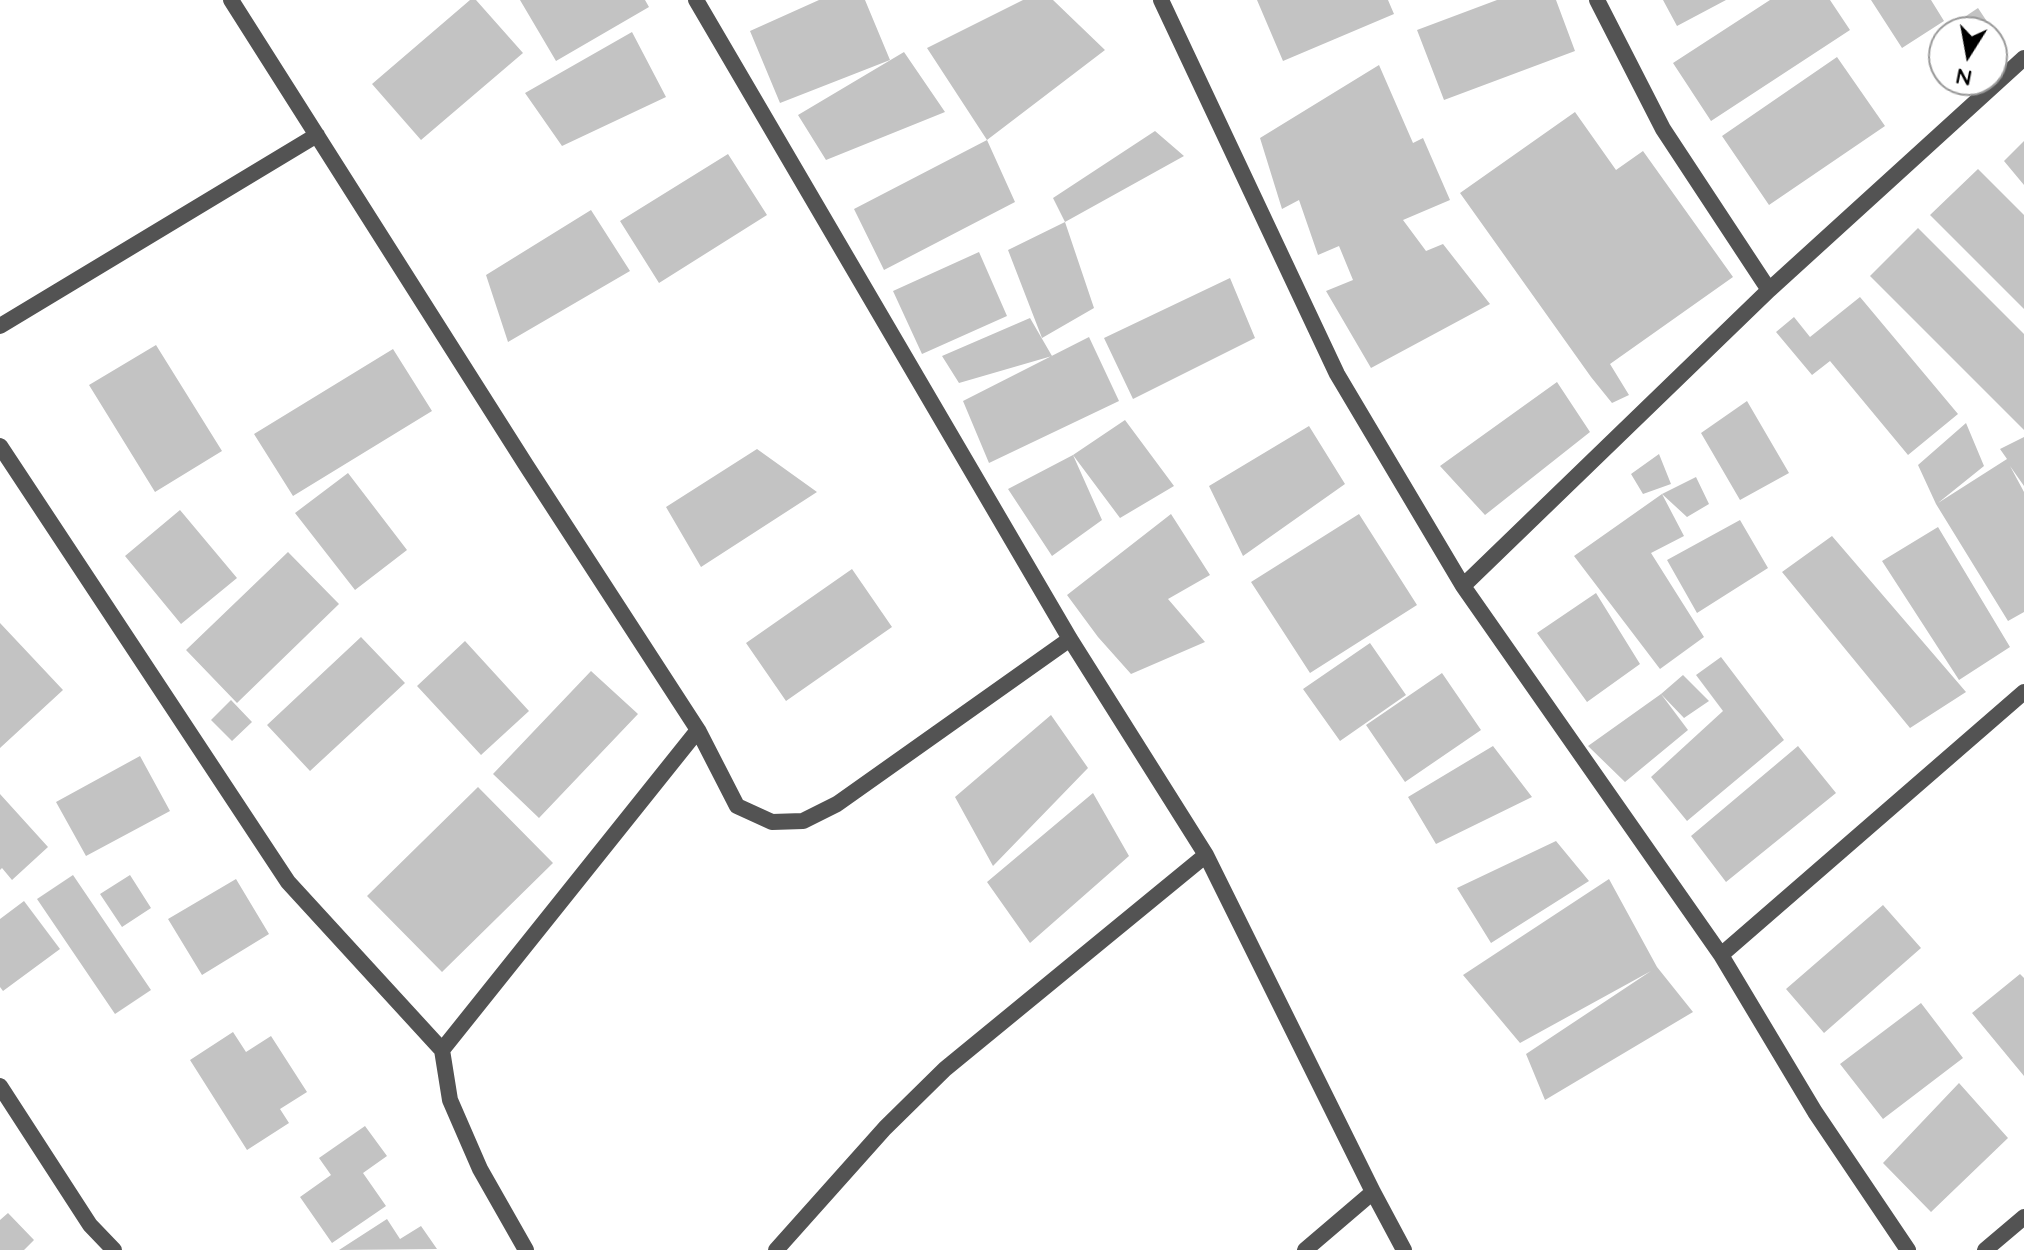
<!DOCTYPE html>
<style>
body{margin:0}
#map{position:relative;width:2024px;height:1250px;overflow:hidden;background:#fff;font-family:Quicksand,sans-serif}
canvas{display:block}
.north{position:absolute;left:1928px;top:16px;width:80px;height:80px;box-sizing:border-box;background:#fff;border:2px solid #999;border-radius:50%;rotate:191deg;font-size:22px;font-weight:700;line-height:32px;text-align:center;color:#000}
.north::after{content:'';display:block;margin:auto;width:28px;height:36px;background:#000;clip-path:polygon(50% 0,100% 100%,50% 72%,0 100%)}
</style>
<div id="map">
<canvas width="2024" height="1250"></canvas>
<div class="north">N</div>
</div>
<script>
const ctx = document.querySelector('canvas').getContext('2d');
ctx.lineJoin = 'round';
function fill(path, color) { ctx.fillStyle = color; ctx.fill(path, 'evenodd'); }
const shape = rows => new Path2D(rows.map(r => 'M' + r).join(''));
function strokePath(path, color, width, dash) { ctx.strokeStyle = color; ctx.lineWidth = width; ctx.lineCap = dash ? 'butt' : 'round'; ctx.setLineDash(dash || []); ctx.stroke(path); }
fill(shape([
 [470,0,476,0,523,53,421,140,372,84],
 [520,0,645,0,649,7,556,61],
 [819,0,865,0,890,60,780,103,750,31],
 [1023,0,1053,0,1105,50,987,140,927,48],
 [1257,0,1388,0,1394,14,1283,61],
 [1497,0,1556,0,1575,51,1444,100,1417,30],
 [1663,0,1726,0,1677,26],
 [1770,0,1830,0,1850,30,1711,121,1673,63],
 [1871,0,1931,0,1944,21,1902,48],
 [1978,8,1998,38,1992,42,1992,32,1942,32],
 [632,32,666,97,562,146,525,93],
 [904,52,945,112,826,160,798,115],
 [1837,57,1885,126,1769,205,1722,136],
 [1379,65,1413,143,1423,138,1450,200,1403,220,1426,251,1443,244,1490,304,1371,368,1326,291,1353,280,1339,246,1318,255,1299,200,1282,209,1260,138],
 [1575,112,1616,170,1643,151,1733,277,1610,364,1629,395,1612,403,1591,377,1460,193],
 [1155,131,1184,156,1065,222,1094,308,1042,338,1008,250,1065,222,1053,198],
 [987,140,1015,202,884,270,854,209],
 [2024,141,2024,185,2004,161],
 [728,154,767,215,659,283,620,221],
 [1978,169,2024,215,2024,309,1930,215],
 [591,210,630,271,508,342,486,275],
 [1918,228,2024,334,2024,430,1870,276],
 [979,252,1007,316,922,354,893,291],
 [1230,278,1255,338,1133,399,1104,338],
 [1860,297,1958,414,1908,455,1830,361,1812,375,1776,332,1794,317,1810,337],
 [1030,318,1052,356,959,383,942,356],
 [1089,337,1119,401,989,463,963,401],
 [156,345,222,451,155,492,89,385],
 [393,349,432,411,293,496,254,434],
 [1557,382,1590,432,1485,515,1440,466],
 [1747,401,1789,473,1740,500,1701,433],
 [1125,420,1174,486,1120,518,1073,455,1102,520,1052,556,1008,489,1073,455],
 [1966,423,1984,466,1938,503,2007,459,2000,449,2024,437,2024,486,2010,466,2024,492,2024,612,2008,621,1936,504,1918,465],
 [1309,426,1345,484,1243,556,1209,486],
 [757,449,817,492,701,567,666,507],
 [1659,454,1671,484,1643,494,1631,474],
 [348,473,407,550,355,590,295,513],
 [1696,477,1709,504,1687,517,1662,494,1684,536,1651,553,1704,637,1660,669,1574,556,1662,494],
 [180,510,237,578,181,624,125,556],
 [1171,514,1210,575,1168,599,1205,642,1131,674,1098,637,1067,595],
 [1359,514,1417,605,1310,673,1251,582],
 [1740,520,1768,568,1697,613,1667,560],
 [1938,527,2010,647,1959,680,1882,561],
 [1832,536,1966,692,1910,728,1782,572],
 [288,552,339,604,237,703,186,650],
 [852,569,892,627,786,701,746,643],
 [1596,593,1640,664,1587,702,1537,633],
 [0,623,63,690,0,748],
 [361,637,405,683,310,771,267,725],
 [465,641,529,711,481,755,417,686],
 [1370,643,1406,695,1340,741,1303,689],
 [1721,657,1784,740,1687,821,1651,777,1723,711,1696,675],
 [591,671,638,714,539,818,493,774],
 [1442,673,1481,730,1405,782,1366,725],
 [1683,675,1709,701,1684,718,1661,694],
 [1661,694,1688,730,1625,782,1588,746],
 [231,700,252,722,232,741,211,720],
 [1051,715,1088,768,993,866,955,797],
 [1493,746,1532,797,1436,844,1408,797],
 [1798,746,1836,793,1726,882,1691,836],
 [140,756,170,811,86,856,56,802],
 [478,787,553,863,442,972,367,896],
 [1093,793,1129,856,1030,943,987,882],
 [0,794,48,847,12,880,2,868,0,870],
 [1556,841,1589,881,1491,943,1457,888],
 [73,875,151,990,115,1014,37,899],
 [130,875,151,908,122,927,100,894],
 [236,879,269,934,202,975,168,919],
 [1609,879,1657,967,1693,1012,1545,1100,1526,1054,1651,971,1520,1043,1463,975],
 [24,901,60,949,3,991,0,987,0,919],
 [1883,905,1921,948,1824,1033,1786,989],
 [2020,974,2024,978,2024,1076,1972,1013],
 [1921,1003,1963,1058,1883,1119,1840,1064],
 [233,1032,246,1052,271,1036,307,1092,280,1109,289,1123,247,1150,190,1060],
 [1959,1083,2008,1138,1931,1212,1883,1163],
 [365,1126,387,1156,363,1173,386,1206,332,1243,300,1197,331,1175,319,1158],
 [8,1213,34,1240,24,1250,0,1250,0,1220],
 [387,1219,400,1239,421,1226,437,1249,339,1250]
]), '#c3c3c3');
strokePath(shape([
 [231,0,526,465,698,730,737,806,772,822,803,821,837,804,1070,639],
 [696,0,1070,639,1206,855,1373,1192,1404,1250],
 [1161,0,1337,374,1463,586,1721,955,1815,1112,1908,1250],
 [1597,0,1663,129,1769,290],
 [0,326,317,135],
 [0,446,288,882,442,1050,450,1100,480,1169,526,1250],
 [1463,586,1769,290,2024,58],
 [1721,955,2024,692],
 [442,1050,698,730],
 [0,1086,90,1225,114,1250],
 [776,1250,885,1128,945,1069,1206,855],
 [1305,1250,1373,1192],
 [1985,1250,2024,1217]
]), '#535353', 16);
</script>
